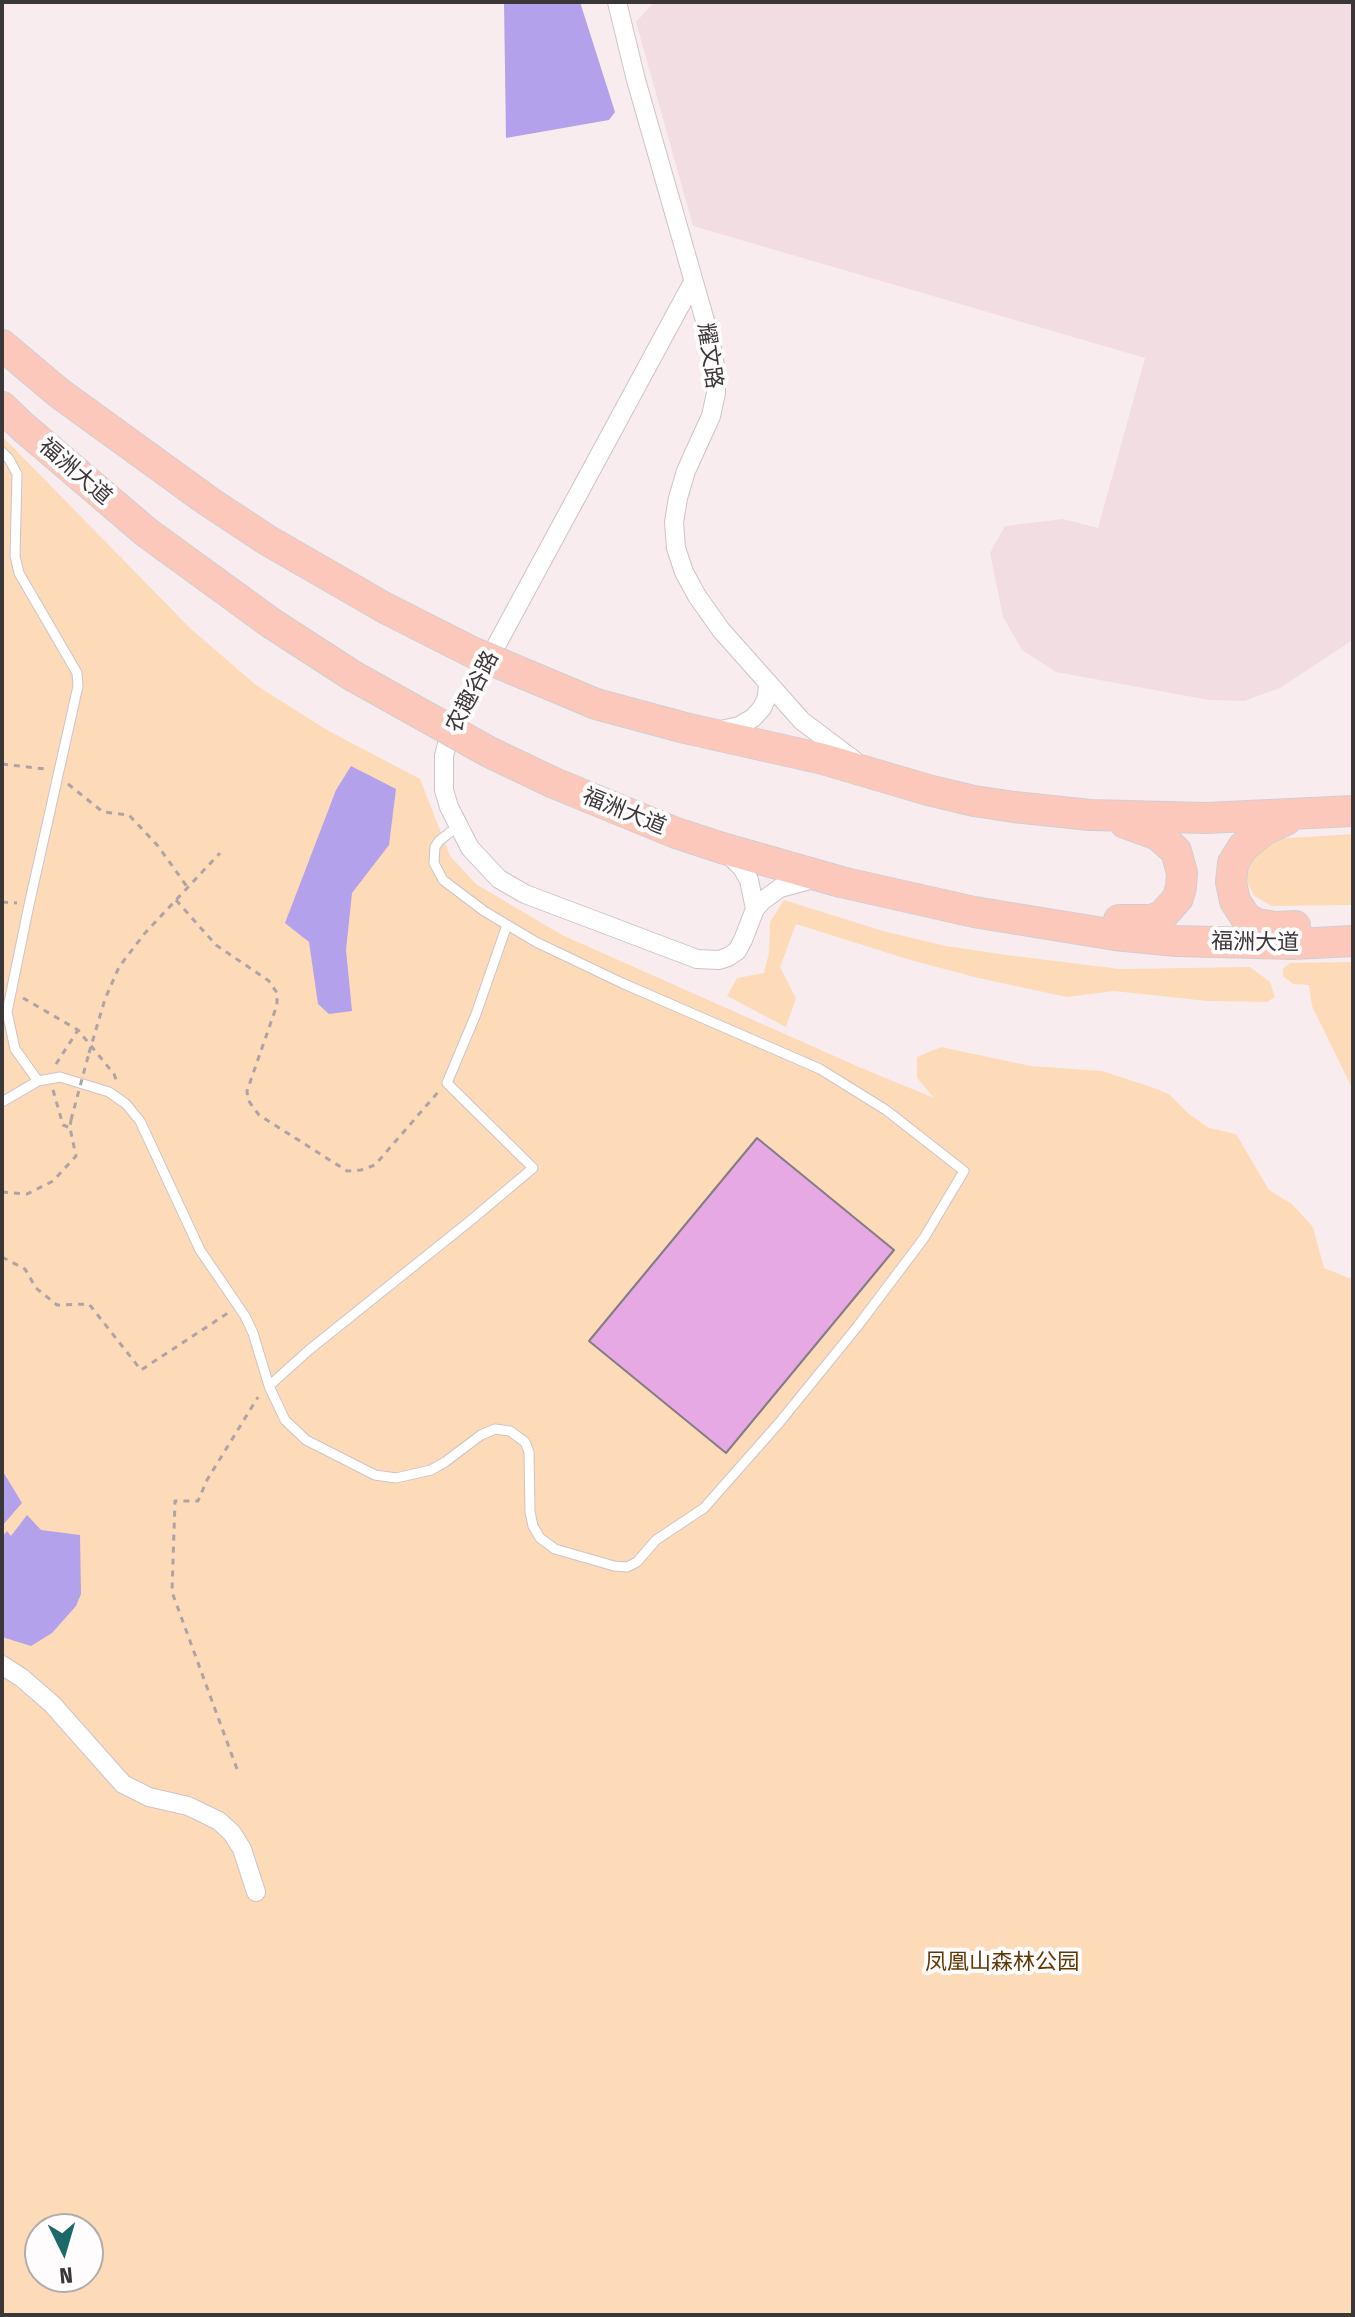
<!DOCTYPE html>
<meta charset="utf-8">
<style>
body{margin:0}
#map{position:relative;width:1355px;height:2317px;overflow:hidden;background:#f9ecef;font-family:"Fira Sans Condensed",sans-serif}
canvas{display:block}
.frame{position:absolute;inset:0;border:4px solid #3b3637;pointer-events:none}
.north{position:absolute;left:24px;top:2213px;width:80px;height:80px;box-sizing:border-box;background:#fffcfd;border:2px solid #b1adae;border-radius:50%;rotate:175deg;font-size:22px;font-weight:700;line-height:32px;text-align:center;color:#3b3637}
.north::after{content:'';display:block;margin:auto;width:28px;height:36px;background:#1c696a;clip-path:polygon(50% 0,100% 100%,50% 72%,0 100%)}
</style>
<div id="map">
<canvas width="1355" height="2317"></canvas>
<div class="frame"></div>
<div class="north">N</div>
</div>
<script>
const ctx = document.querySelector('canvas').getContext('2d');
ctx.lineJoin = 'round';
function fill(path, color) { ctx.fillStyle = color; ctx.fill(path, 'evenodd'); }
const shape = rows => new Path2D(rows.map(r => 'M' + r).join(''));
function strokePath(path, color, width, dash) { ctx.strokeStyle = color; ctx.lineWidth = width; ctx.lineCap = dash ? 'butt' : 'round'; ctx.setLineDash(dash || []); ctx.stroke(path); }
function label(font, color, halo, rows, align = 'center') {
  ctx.font = font + ' "Fira Sans Condensed","Noto Sans SC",sans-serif'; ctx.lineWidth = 8; ctx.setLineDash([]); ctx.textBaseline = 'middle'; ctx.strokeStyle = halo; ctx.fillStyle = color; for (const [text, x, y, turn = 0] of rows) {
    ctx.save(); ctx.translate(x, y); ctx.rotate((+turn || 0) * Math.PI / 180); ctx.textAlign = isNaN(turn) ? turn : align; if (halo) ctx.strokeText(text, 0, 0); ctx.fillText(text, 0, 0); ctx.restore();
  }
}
fill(shape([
 [654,2,1353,2,1353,640,1280,688,1244,701,1209,700,1056,672,1022,650,1003,617,990,553,1005,526,1063,519,1098,528,1145,358,693,226,636,22]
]), '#f2dde2');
fill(shape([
 [2,436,191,629,256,685,327,730,420,779,450,856,476,884,562,935,859,1067,934,1098,917,1078,917,1057,941,1047,1031,1066,1102,1071,1157,1089,1170,1095,1189,1114,1209,1128,1236,1134,1269,1190,1292,1204,1313,1227,1324,1268,1349,1278,1353,1277,1353,2315,2,2315],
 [40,2229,88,2229,88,2277,40,2277],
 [1353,834,1353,905,1272,906,1254,896,1247,881,1248,862,1272,839],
 [784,900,883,931,946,946,1007,955,1120,969,1250,967,1270,982,1275,997,1267,1002,1207,1001,1114,991,1067,997,978,978,907,959,796,924,780,967,796,998,786,1027,727,996,737,978,764,973,769,953,770,922],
 [1353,962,1353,1090,1312,1006,1309,985,1293,984,1283,976,1283,969,1290,963]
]), '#fddbb9');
fill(shape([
 [504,2,580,2,615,112,609,120,506,138],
 [351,766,396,789,389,845,352,893,346,950,352,1011,329,1014,318,1004,309,942,285,923,336,790],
 [2,1470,22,1503,2,1526],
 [27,1515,41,1530,80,1535,81,1594,76,1606,52,1633,31,1646,2,1637,2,1537,7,1531,11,1536]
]), '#b3a1eb');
const building = shape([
 [757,1138,894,1250,726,1453,589,1341,757,1138]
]);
fill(building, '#e7a9e4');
strokePath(building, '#847c84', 2);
const lane = shape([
 [2,452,9,459,17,474,15,556,19,573,77,673,78,686,29,905,7,1012,15,1049,38,1081],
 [2,1102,38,1081,60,1077,109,1092,126,1104,140,1121,200,1250,245,1316,253,1333,269,1386,285,1420,306,1440,375,1475,396,1478,431,1470,445,1462,481,1435,495,1429,510,1431,525,1442,529,1452,530,1512,533,1526,540,1538,555,1549,614,1566,627,1567,637,1562,656,1540,704,1508,779,1423,857,1327,924,1238,964,1171,886,1110,820,1069,622,983,536,942,484,911,443,880,434,863,435,847,439,841,458,826],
 [269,1386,309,1350,470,1221,533,1168,447,1083,476,1014,507,925]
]);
const street = shape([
 [617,2,636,80,710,338,716,372,716,393,711,416,686,471,678,498,674,522,676,548,684,572,697,596,721,630,802,721,855,761],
 [693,282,458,716,449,736,444,756,444,790,449,807,470,848,499,879,525,894,697,959,719,960,728,957,737,951,743,940,755,909,762,901,780,888,813,879],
 [717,731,739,726,753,718,762,708,767,697,768,684],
 [727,853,742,868,749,880,755,909],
 [2,1665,22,1678,52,1704,123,1784,149,1797,188,1806,219,1821,232,1833,242,1849,256,1892]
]);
const primary = shape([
 [2,345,59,393,208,501,267,540,385,608],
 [2,407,23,427,146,532,271,623,353,676],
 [596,704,685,728,823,759,928,790,974,801,1014,807,1090,815,1206,818,1353,811],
 [554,783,676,833,722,848,841,882,974,912,1115,935,1176,941,1293,944,1353,941],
 [1286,820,1264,830,1243,847,1233,863,1231,882,1235,901,1246,918,1257,924,1276,927,1295,926],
 [1119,920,1152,920,1163,915,1178,898,1181,887,1182,873,1176,851,1158,835,1125,823]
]);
strokePath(lane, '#cfc2c5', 11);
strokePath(street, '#cfc2c5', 20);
strokePath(primary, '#d0cfcf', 32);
strokePath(shape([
 [2,764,45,769],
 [68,784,103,812,129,815,158,846,188,888],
 [176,900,216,945,269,981,277,993,277,1005,247,1091,248,1100,259,1115,347,1171,361,1170,375,1165,439,1091],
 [2,902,17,903],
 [23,998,78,1030,114,1074,117,1082],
 [89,1053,105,999,119,967,145,933,220,853],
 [56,1064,78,1030],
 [53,1090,63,1125,70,1128],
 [2,1192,27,1194,53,1181,76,1156,70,1128,71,1120],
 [2,1257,25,1269,36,1288,57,1305,89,1304,141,1370,228,1313],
 [237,1769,172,1592,175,1501,198,1501,207,1480,258,1397]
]), '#aea4a6', 3, [6, 6]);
strokePath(lane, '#fff', 9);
strokePath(street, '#fff', 18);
strokePath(primary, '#fdc8bc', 30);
const primaryBridge = shape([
 [385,608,472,652,596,704],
 [353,676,489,752,554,783]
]);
strokePath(primaryBridge, '#d0cfcf', 32, []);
strokePath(shape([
 [71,1120,89,1053]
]), '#aea4a6', 3, [6, 6]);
strokePath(primaryBridge, '#fdc8bc', 30);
label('22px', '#3b3637', '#fffcfd', [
 ["耀文路",709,356,82],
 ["福洲大道",75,472,41],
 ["农趣谷路",473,692,-63],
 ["福洲大道",624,812,22],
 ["福洲大道",1255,943,1]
]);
label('22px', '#5f3804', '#fffcfd', [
 ["凤凰山森林公园",1002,1963]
]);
</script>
